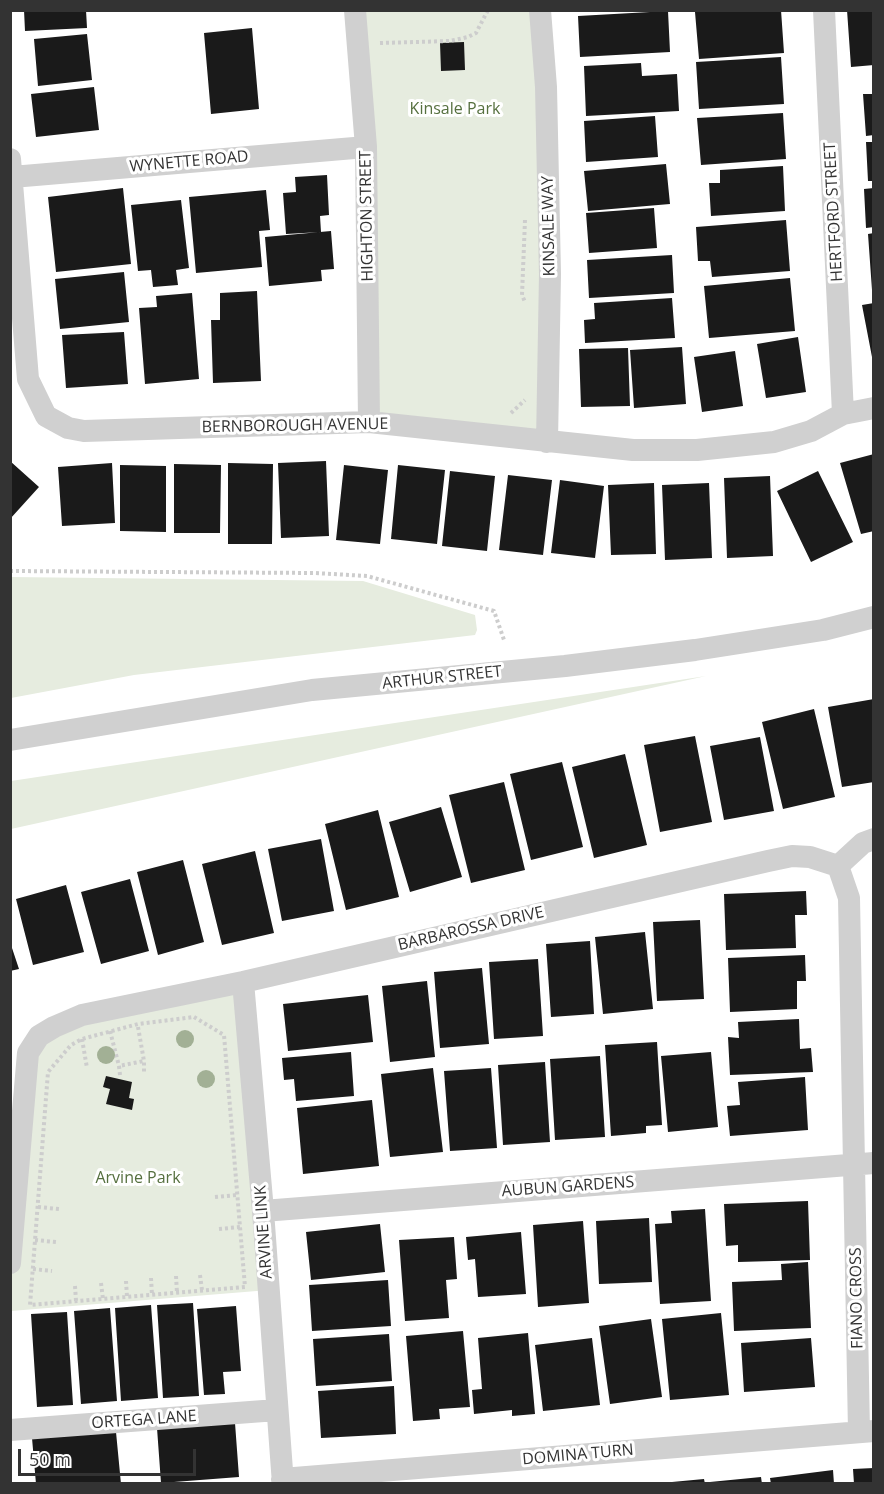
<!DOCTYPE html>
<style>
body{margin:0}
#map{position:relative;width:884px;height:1494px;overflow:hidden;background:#fff;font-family:"Open Sans",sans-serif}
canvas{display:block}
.frame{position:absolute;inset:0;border:12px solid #333;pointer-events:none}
.scale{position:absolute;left:18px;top:1449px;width:178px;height:27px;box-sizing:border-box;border:3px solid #333;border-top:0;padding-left:8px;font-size:18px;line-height:21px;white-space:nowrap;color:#333;-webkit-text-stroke:4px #fff;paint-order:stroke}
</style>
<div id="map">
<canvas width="884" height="1494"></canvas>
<div class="frame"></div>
<div class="scale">50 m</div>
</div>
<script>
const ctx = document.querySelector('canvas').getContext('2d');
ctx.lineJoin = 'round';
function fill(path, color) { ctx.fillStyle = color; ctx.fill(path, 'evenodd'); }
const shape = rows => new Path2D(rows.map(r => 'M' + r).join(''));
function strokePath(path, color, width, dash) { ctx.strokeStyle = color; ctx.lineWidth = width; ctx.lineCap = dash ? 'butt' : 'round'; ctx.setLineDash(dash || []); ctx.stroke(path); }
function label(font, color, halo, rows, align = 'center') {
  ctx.font = font + ' "Open Sans",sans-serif'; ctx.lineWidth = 6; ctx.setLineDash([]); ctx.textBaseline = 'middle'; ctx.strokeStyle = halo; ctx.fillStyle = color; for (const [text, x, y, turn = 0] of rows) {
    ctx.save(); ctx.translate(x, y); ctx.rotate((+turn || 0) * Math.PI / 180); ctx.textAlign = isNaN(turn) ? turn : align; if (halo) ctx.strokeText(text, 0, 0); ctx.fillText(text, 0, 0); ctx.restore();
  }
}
fill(shape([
 [355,11,540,11,547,442,369,422],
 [11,577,363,581,475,615,477,630,475,635,134,675,11,698],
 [706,676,11,829,11,781],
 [243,982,269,1290,11,1311,11,1262,39,1036]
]), '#e6ecdf');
fill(shape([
 [24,10,86,10,87,28,25,31],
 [722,10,781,10,784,53,699,59,695,12],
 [847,10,874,10,874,65,851,67],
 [668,11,670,52,580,57,578,16],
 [252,28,259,109,211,114,204,33],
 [87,34,92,80,38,86,34,39],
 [464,42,465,70,441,71,440,43],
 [781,57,784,104,699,109,696,62],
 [641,63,642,76,677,74,679,111,586,116,584,66],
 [94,87,99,130,36,137,31,94],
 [863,94,874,94,874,135,866,136],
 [783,113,786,159,701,165,697,118],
 [655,116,658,157,586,162,584,121],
 [866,142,874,142,874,181,868,181],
 [666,164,670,204,588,211,584,171],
 [783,166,785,211,711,216,709,183,720,183,720,170],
 [327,175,329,215,320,216,321,232,286,234,283,193,296,192,295,177],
 [123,188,131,264,56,272,48,197],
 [874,188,874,227,866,228,864,189],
 [266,190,270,230,259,231,262,267,196,273,189,197],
 [181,200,189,268,176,270,178,285,153,287,151,270,138,271,131,205],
 [654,208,657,248,589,253,586,213],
 [786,220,790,271,712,277,710,261,698,261,696,227],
 [331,231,334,269,321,270,322,281,269,286,265,237],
 [874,233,874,290,872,290,868,234],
 [672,255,674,293,589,298,587,260],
 [124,272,129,322,60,329,55,279],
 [790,278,795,331,709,338,704,286],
 [257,291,261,381,213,383,211,320,220,320,220,293],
 [192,293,199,379,145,384,139,308,157,307,156,296],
 [672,298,675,338,585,343,584,320,595,319,594,303],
 [874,303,874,357,872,357,862,305],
 [124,332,128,384,66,388,62,335],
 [798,337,806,392,766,398,757,344],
 [682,347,686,404,634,408,630,350],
 [628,348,630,406,581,407,579,349],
 [735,351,743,406,702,412,694,357],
 [874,454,874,531,861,534,840,463],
 [10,461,39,487,10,519],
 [326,461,329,536,281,538,278,463],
 [112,463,115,523,62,526,58,467],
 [228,463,273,464,272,544,228,544],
 [174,464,221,465,220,533,174,533],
 [120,465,166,466,166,532,120,531],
 [344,465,388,470,380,544,336,540],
 [398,465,445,470,437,544,391,539],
 [450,471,495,476,487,551,442,546],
 [818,471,853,542,811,562,777,491],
 [508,475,552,480,543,555,499,550],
 [770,476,773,556,727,558,724,478],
 [560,480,604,486,595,558,551,553],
 [654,483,656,554,611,555,608,485],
 [709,483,712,558,665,560,662,485],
 [874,699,874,782,842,787,828,707],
 [814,709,835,797,783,809,762,722],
 [695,736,712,822,660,832,644,745],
 [760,737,774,811,724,820,710,746],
 [625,754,647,845,594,858,572,767],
 [562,762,583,847,531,860,510,774],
 [504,782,525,870,471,883,449,795],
 [441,807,462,877,410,892,389,822],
 [378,810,399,897,346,910,325,824],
 [321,839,334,911,282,921,268,849],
 [255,851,274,933,222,945,202,864],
 [183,860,204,942,158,955,137,872],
 [130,879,149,951,101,964,81,892],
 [66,885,84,952,33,965,16,899],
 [806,891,807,915,795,915,796,948,726,950,724,894],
 [700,920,704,999,657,1001,653,922],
 [645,932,653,1009,603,1014,595,937],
 [590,941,594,1014,551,1017,546,944],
 [10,942,19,969,10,971],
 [805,955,806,981,797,981,797,1009,730,1012,728,958],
 [538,959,543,1036,494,1039,489,962],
 [482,968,489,1044,440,1048,434,972],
 [427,981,435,1057,390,1062,382,986],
 [368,995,373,1042,288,1051,283,1004],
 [799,1019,800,1049,811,1048,813,1072,730,1075,728,1037,739,1038,738,1022],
 [657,1042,662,1125,646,1126,646,1133,611,1136,605,1045],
 [351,1052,354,1096,296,1101,294,1079,284,1080,282,1058],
 [711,1052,718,1127,668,1132,661,1056],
 [600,1056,605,1137,555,1140,550,1059],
 [545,1062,550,1142,503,1145,498,1065],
 [433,1068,443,1152,390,1157,381,1074],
 [491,1068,497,1148,450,1151,444,1071],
 [106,1076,132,1082,129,1098,134,1099,132,1110,106,1104,110,1089,103,1087],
 [805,1077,808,1130,730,1136,727,1106,740,1105,738,1082],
 [372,1100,379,1166,303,1174,297,1108],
 [808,1201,810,1260,738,1262,738,1245,726,1246,724,1204],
 [705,1209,711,1301,660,1304,655,1224,672,1223,671,1211],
 [649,1218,652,1282,599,1284,596,1221],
 [583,1221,589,1303,538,1307,533,1225],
 [380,1224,385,1272,311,1280,306,1232],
 [521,1232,526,1294,478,1297,475,1259,468,1260,466,1237],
 [454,1237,457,1279,446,1280,449,1318,405,1321,399,1240],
 [808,1262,811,1328,734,1331,732,1282,782,1280,781,1264],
 [388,1280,391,1326,312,1331,309,1285],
 [193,1303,199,1396,163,1398,157,1305],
 [151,1305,158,1398,121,1401,115,1308],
 [236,1306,241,1371,223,1372,225,1394,204,1395,197,1309],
 [110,1308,117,1401,81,1404,74,1311],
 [67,1312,73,1405,37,1407,31,1314],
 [721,1313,729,1395,670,1400,662,1319],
 [651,1319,662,1397,610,1404,599,1326],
 [463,1331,470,1407,439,1409,440,1419,413,1421,406,1336],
 [528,1333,535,1414,512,1416,512,1410,474,1414,472,1390,482,1389,478,1338],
 [389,1334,392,1381,316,1386,313,1339],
 [592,1338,600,1405,543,1411,535,1345],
 [811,1338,815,1387,744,1392,741,1343],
 [394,1386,396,1434,321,1438,318,1391],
 [235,1423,239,1477,161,1483,157,1428],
 [116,1432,121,1484,36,1484,32,1438],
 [874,1468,874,1484,854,1484,853,1469],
 [833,1470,834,1484,771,1484,770,1478],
 [761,1477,762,1484,710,1484,710,1482],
 [704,1479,705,1484,672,1484,672,1482]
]), '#1a1a1a');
strokePath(shape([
 [380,43,450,41,468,37,476,33,488,10],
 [525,220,522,295,525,302],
 [511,413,525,400],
 [10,571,315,573,367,576,494,611,504,640],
 [194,1017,224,1035,245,1287,30,1305,48,1072,71,1045,82,1039,138,1024,194,1017],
 [138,1027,144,1061],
 [110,1031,119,1066],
 [82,1039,87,1068],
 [120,1075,119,1066,144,1061,144,1073],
 [215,1197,237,1195],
 [38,1207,59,1209],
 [219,1229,240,1227],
 [35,1240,56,1242],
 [33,1269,52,1271],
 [200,1275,202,1290],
 [176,1276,177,1293],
 [151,1278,152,1295],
 [126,1281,127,1297],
 [101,1283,103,1299],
 [75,1286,76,1301]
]), '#cdcdcd', 4, [3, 3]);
strokePath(shape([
 [355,10,366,147,369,422],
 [540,10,546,87,550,274,547,442],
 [824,10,843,414],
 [10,159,28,379,46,416,68,428,84,431,369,422,633,450,697,450,774,442,811,431,843,414,874,408],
 [12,177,366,147],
 [10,740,312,690,565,666,695,650,823,630,874,617],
 [838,866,863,843,874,839],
 [243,982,263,1211,283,1484],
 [263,1211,874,1163],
 [10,1263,28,1053,39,1036,54,1027,82,1015,243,982,768,861,792,856,810,857,838,866,849,898,859,1432],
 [10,1430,277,1410],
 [282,1479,874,1431]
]), '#d0d0d0', 22);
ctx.fillStyle = '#a2b095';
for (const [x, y] of [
 [185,1039],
 [106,1055],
 [206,1079]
]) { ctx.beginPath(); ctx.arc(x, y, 9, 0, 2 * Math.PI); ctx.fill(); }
label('16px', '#56703f', '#fff', [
 ["Kinsale Park",455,109],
 ["Arvine Park",138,1178]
]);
label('16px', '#333', '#fff', [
 ["WYNETTE ROAD",189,162,-5],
 ["HERTFORD STREET",834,212,-93],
 ["HIGHTON STREET",367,216,-91],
 ["KINSALE WAY",549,226,-91],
 ["BERNBOROUGH AVENUE",295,426,-1],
 ["ARTHUR STREET",442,678,-6],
 ["BARBAROSSA DRIVE",471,929,-13],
 ["AUBUN GARDENS",568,1187,-4],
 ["ARVINE LINK",264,1232,-94],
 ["FIANO CROSS",857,1298,-91],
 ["ORTEGA LANE",144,1420,-4],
 ["DOMINA TURN",578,1455,-5]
]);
</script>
